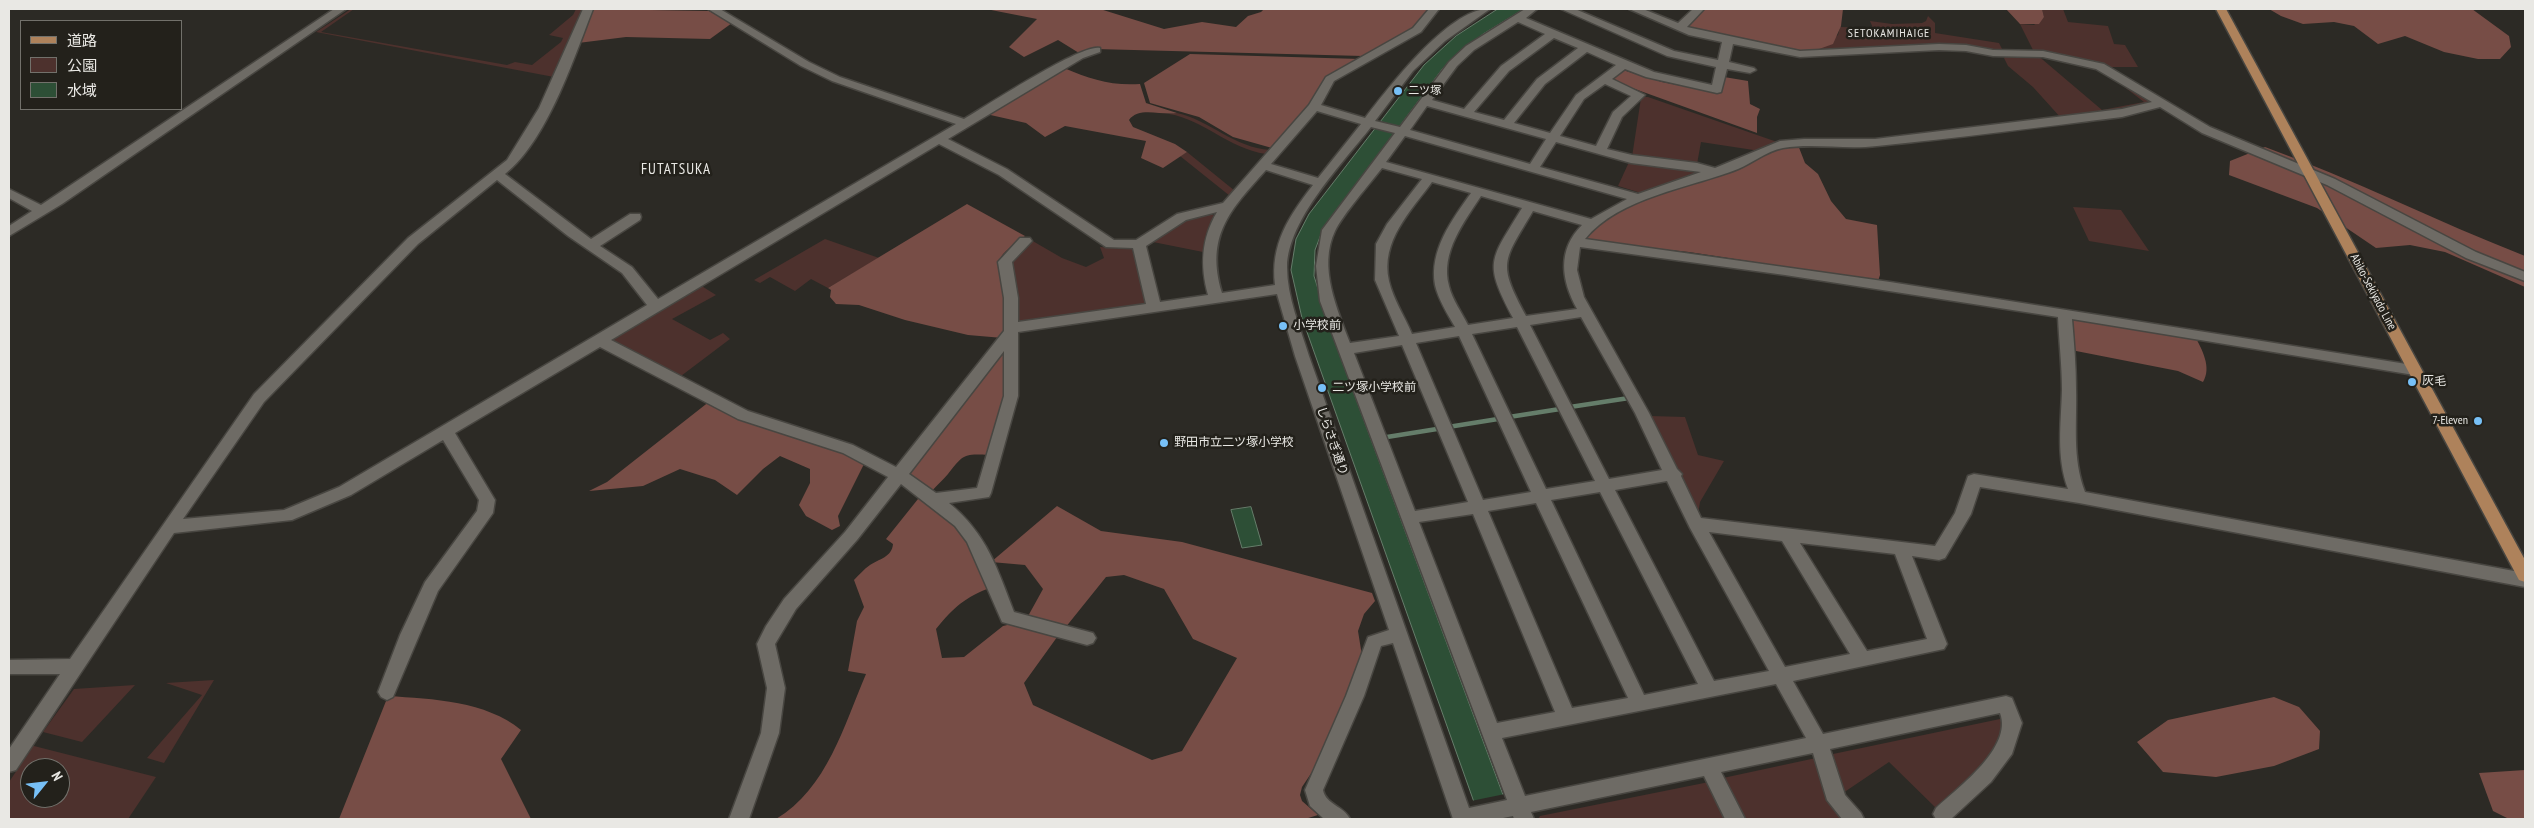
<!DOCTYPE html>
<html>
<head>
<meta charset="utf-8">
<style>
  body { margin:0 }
  #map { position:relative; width:2534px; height:828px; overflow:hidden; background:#2c2a25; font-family:"PT Sans Narrow","Noto Sans JP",sans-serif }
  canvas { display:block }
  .frame { position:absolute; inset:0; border:10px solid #e9e8e4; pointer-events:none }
  .legend { position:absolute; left:20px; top:20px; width:162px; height:90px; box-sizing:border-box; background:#23211b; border:1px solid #72716b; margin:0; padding:6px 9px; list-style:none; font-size:15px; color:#e9e8e4 }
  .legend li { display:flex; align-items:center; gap:10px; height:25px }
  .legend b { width:25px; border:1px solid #72716b }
  .north { position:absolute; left:20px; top:758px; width:50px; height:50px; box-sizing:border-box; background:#23211b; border:1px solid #72716b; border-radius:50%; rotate:61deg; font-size:14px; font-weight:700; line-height:20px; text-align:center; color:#e9e8e4 }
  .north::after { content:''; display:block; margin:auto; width:18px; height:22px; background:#77c0f7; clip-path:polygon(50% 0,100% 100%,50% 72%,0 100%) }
</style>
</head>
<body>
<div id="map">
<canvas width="2534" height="828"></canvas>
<div class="frame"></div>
<ul class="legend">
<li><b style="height:6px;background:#ae825b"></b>道路</li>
<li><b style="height:14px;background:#4d312d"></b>公園</li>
<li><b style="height:14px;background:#2d4f36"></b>水域</li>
</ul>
<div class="north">N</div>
</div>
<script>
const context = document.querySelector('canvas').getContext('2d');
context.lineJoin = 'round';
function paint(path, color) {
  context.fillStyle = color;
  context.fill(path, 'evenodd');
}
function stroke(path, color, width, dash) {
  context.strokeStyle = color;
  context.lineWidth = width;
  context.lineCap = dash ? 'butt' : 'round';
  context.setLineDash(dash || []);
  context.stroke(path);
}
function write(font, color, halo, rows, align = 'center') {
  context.font = font + ' "PT Sans Narrow","Noto Sans JP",sans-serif';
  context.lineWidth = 5;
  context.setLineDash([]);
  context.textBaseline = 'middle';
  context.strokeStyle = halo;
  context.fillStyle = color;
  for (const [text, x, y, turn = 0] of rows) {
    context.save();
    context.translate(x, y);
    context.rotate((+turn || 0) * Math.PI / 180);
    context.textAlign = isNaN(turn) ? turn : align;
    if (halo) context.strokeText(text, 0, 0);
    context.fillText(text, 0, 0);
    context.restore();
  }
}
const green = new Path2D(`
  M351 9H354L321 32 507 65 515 62 532 65 561 42 563 38 549 35 573 15 576 9H583L554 77 316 32Z
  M2042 9H2063L2068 22 2108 26 2114 44 2125 45 2138 67H2106L2034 52 2020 24 2034 25 2044 17Z
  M1928 16 1935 23V33L1999 43 2003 51 1974 48 1811 53 1838 35 1840 27 1873 28 1870 21 1892 24 1922 23 1926 21Z
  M2036 54 2102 110 2144 102 2097 66 2156 103 2061 118 2033 87 2008 66 2004 58 2006 55Z
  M1645 97H1648L1780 143 1760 151 1701 142 1697 164 1632 157 1641 98Z
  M1177 113C1209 120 1235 148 1270 150L1266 154C1227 148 1205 120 1169 114Z
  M1187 152 1235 191 1230 196 1180 156Z
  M1629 162 1695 171 1697 173 1641 193 1618 186Z
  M2073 207 2121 210 2149 251 2089 241Z
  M1209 213 1215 216 1203 252 1148 241 1183 220Z
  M825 239 879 258 828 288 811 279 795 291 770 277 760 283 754 280Z
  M1031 240 1062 258 1086 267 1104 258 1100 247 1132 249 1147 302 1144 305 1024 323 1016 319 1011 258Z
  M700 285 716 295 672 319 710 340 723 333 730 339 677 379 607 340Z
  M1650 416 1685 417 1698 455 1724 461 1700 502 1698 515Z
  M214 680 164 763 147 758 202 695 166 683Z
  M135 685 82 742 43 732 74 689Z
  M2000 719 2003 722 2000 742 1984 765 1937 809 1889 762 1843 793 1833 754Z
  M33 746H34L156 777 128 819H9V782ZM30 768H60V798H30Z
  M1816 758 1831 802 1846 819H1743L1723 778Z
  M1709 782 1728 819H1538L1540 816Z`);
const forest = new Path2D(`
  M593 9 709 11 732 23 710 39 626 37 578 43Z
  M986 9H1100L1164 29 1202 22 1236 27 1248 16 1261 12 1264 9H1429L1414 27 1363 56 1095 49 1079 53 1058 40 1024 57 1009 47 1037 19Z
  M1704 9H1843L1841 26 1833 44 1808 53 1686 27Z
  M2006 9H2042L2044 17 2039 24H2020Z
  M2269 9H2472L2509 36 2511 47 2500 59H2478L2444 52 2405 36 2378 44 2354 26 2334 22 2303 24 2281 16Z
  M1190 54 1360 59 1329 75 1320 86 1308 109 1272 148 1233 137 1199 117 1150 103 1144 83Z
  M1064 68C1090 79 1111 86 1140 84L1146 103 1177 113C1162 116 1139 106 1129 120L1133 127 1175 144 1187 152 1163 168 1141 158 1146 141 1065 126 1045 137 1026 123 986 114Z
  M1623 70 1662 82 1720 93 1724 77 1748 81 1750 104 1760 109 1757 117V133L1621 84 1612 77Z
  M1798 145 1805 163 1818 174 1831 201 1846 219 1877 225 1880 275 1878 281 1689 252 1582 241C1596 224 1615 213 1635 203L1770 150Z
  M2265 147C2353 179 2438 222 2525 256V287L2445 252 2410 245 2376 248 2317 208 2229 175 2230 161Z
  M967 204 1025 236C1018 242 1006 249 1001 257 997 263 1009 319 1003 338L968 335 905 320 859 305 836 304 830 297 831 290 828 288Z
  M2071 316 2195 336C2202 350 2212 367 2203 382L2178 371 2071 350Z
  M1005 343V396L989 455C963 453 963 455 948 474 943 480 936 486 931 492L902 474Z
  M710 401 866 460 838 516 840 526 832 530 806 516 799 505 810 483V469L780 456 763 469 737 495 715 480 680 469 643 486 589 491 607 482Z
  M922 494 958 523 992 587C965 597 954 607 936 629L942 658 964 657 1003 626 1016 623 1060 633 1024 683 1033 705 1152 760 1182 751 1237 658 1193 639 1164 589 1124 575 1106 577 1065 628 1027 618 1043 589 1025 565 991 562 1057 506 1101 531 1182 542 1372 593 1375 601 1364 614 1358 631 1362 656 1346 703 1322 757 1302 787 1300 795 1302 801 1318 815 1305 819H776C827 789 844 725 866 674L848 671 857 621 864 607 854 580C859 575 864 569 870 565 879 559 892 557 893 544L886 539Z
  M388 696C433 699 486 701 521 730L501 759 531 819H339Z
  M2274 697 2299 707 2320 731 2319 749 2274 766 2216 777 2163 772 2137 742 2168 720Z
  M2525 770V819H2509L2493 811 2479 773Z`);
const water = new Path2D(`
  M1498 9H1524L1483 34 1443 68 1323 229 1315 250 1314 276 1332 334 1512 819H1480L1302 318 1291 270 1296 239 1309 214 1424 65 1456 36Z
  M1251 507 1262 545 1242 548 1231 510Z`);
const pier = new Path2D(`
  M1505 794 1515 819H1478L1471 801Z`);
const stream = new Path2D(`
  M1570 407 1629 398
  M1509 417 1560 409
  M1448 427 1498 419
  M1387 437 1437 429`);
const minor = new Path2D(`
  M334 9H346L62 204 9 236V226L32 211 9 198V189L41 205Z
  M583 9H593C574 58 547 141 505 174L591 239 630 214H640L641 217 640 220 600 246 632 267 658 299 956 124 832 81 801 66 708 9H720L809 62 840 77 964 119C986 106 1082 43 1100 48V52L1083 58 948 139 1007 169 1114 240H1136L1177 214 1223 203 1309 105 1326 77 1413 28 1429 9H1439L1421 32 1334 81 1321 105 1365 118C1388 88 1451 6 1490 9L1445 41 1413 71 1375 121 1400 127 1449 62 1466 46 1525 9H1537L1526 18 1654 72 1712 85 1716 67 1667 56 1561 9H1575L1674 51 1718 60 1722 42 1689 35 1629 9H1643L1678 23 1693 9H1704L1687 27 1800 51 1939 44 1966 45 1993 50 2043 51 2104 64 2210 127 2335 179 2476 252 2525 272V281L2466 258 2327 185 2202 133 2160 107 2122 117C2040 127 1959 138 1877 146 1846 150 1814 143 1783 148 1766 151 1753 163 1738 169 1690 188 1619 197 1585 239L1890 282 2419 366 2421 370 2419 374 2414 375 2072 319C2074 342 2076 366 2076 389 2077 424 2072 458 2085 492L2525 573V587L2079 503 1980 487 1971 514 1945 558 1939 560 1912 556 1947 644 1944 649 1793 681 1823 734 2006 696 2012 698 2022 723 2012 754 1991 782 1951 819H1936L1933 814 1936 808C1959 787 2013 747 2000 713L1830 749 1845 795 1861 813 1864 819H1842L1827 800 1813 753 1721 772 1745 819H1725L1704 776 1531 812 1534 819H1514L1513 816 1498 819H1453L1393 643 1381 646 1364 696 1323 790C1326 805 1344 806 1350 819H1324L1310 806 1305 790 1346 696 1368 637 1389 630 1295 356 1277 294 1018 332V396L991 493 989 497 949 503C987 534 997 568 1014 612L1093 633 1096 638 1093 643 1087 645 1002 622 967 542 955 526 901 484 857 540 796 609 775 644 785 688 779 733 749 819H729L761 733 767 688 757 644 766 626 784 599 845 532 888 477 843 453 738 419 600 347 455 433 495 500 493 513 438 591 393 697 387 700 381 697 378 692 400 635 425 582 477 511 479 500 443 440 351 495 292 520 174 533 16 770 9 772V749L60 674H9V660L70 659 254 394 408 238 507 160 539 108ZM1518 22 1545 34 1501 66 1464 109 1432 100 1457 66 1474 50ZM1554 38 1578 48 1537 79 1504 120 1474 112 1509 71ZM1733 44 1800 57 1939 50 1966 51 1993 56 2043 57 2096 69 2152 102 2122 109 1875 139H1804L1780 141 1715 168 1697 163 1632 155 1607 149 1622 117 1645 95 1612 79 1625 69 1646 77 1717 93 1721 92 1727 69 1750 73 1756 70 1754 68 1729 62ZM1587 52 1616 65 1576 95 1550 133 1514 123 1545 84ZM1605 84 1631 96 1613 112 1596 146 1560 136 1584 99ZM1427 106 1546 139 1530 164 1410 130ZM1317 111 1361 124 1318 178 1271 164ZM1371 127 1395 133 1322 230 1316 266 1320 301 1507 800 1469 808 1309 356C1300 327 1287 297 1287 267 1288 219 1342 164 1371 127ZM1405 136 1627 199 1591 219 1386 162ZM1556 142 1631 163 1701 172 1638 194 1540 167ZM939 144 999 175 1106 247 1133 248 1146 304 1018 322V298L1012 262 1032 241 1030 238H1020L998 262 1004 298V331L896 467 853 445 748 411 611 340ZM1382 168 1422 179 1387 224 1376 244 1375 280 1399 336 1350 343C1337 309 1318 267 1335 231 1344 213 1369 185 1382 168ZM1266 170 1313 185C1289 216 1270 244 1275 285L1222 293C1205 236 1230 210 1266 170ZM497 180 568 236 622 273 647 305 339 487 284 510 183 519 264 402 418 244ZM1432 182 1471 193C1452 220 1429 250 1435 285 1438 299 1448 315 1455 327L1412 334C1405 317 1393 299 1389 281 1380 241 1411 211 1432 182ZM1481 196 1522 208C1490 261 1483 261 1513 318L1468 325C1462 313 1452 299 1449 286 1440 253 1464 222 1481 196ZM1533 211 1582 225C1557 250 1561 280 1577 309L1526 316C1497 262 1503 262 1533 211ZM1217 212C1201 239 1200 266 1208 295L1160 302 1146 246 1186 220ZM1580 247 1785 275 2058 317C2059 341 2062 366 2062 390 2061 424 2056 457 2068 489L1974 474 1968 476 1955 513 1935 546 1701 518 1681 476 1682 474 1677 469 1649 413 1584 297 1577 270ZM1581 317 1635 413 1662 470 1609 479 1530 325ZM1517 327 1595 481 1546 489 1472 334ZM1459 336 1531 492 1483 500 1416 343ZM1402 345 1468 502 1415 511 1354 353ZM1004 351V396L977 488 936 493 909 474ZM1667 481 1690 528 1769 671 1714 681 1615 490ZM1600 492 1698 684 1644 695 1551 500ZM1536 503 1628 698 1572 708 1488 511ZM1473 514 1555 712 1497 723 1419 522ZM1709 532 1782 541 1850 654 1785 667ZM1800 543 1895 554 1927 639 1867 651ZM1776 684 1806 738 1525 796 1502 738Z`);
const major = new Path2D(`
  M2216 9H2226L2525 560V582L2519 580Z`);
const markers = [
  [1398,91,5,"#77c0f7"],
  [1283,326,5,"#77c0f7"],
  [2412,382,5,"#77c0f7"],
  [1322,388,5,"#77c0f7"],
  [2478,421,5,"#77c0f7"],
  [1164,443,5,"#77c0f7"]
];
const farPoinames = [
  ["二ツ塚",1408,91]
];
const farQuarternames = [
  ["SETOKAMIHAIGE",1889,34]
];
const streetNames = [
  ["Abiko-Sekiyado Line",2373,292,62],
  ["しらさぎ通り",1332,441,71]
];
const poiNames = [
  ["小学校前",1293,326],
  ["灰毛",2422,382],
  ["二ツ塚小学校前",1332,388],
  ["7-Eleven",2468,421,"right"],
  ["野田市立二ツ塚小学校",1174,443]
];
const quarterNames = [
  ["FUTATSUKA",676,170]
];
paint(green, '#4d312d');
paint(forest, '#774d46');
paint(water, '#2d4f36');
stroke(water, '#657d6a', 1);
paint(pier, '#2c2a25');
stroke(stream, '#657d6a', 4.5);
stroke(minor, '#484641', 3);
stroke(major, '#484641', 3);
paint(minor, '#6e6b65');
paint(major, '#ae825b');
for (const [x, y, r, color] of markers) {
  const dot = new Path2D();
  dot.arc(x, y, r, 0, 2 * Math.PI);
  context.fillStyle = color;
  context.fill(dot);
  stroke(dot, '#23211b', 2);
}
write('11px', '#e9e8e4', '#23211b', farPoinames, 'left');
context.letterSpacing = '1px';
write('12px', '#e9e8e4', '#23211b', farQuarternames);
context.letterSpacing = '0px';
write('12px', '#e9e8e4', '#23211b', streetNames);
write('12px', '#e9e8e4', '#23211b', poiNames, 'left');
context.letterSpacing = '1px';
write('15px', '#e9e8e4', '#23211b', quarterNames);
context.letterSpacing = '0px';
</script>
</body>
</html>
